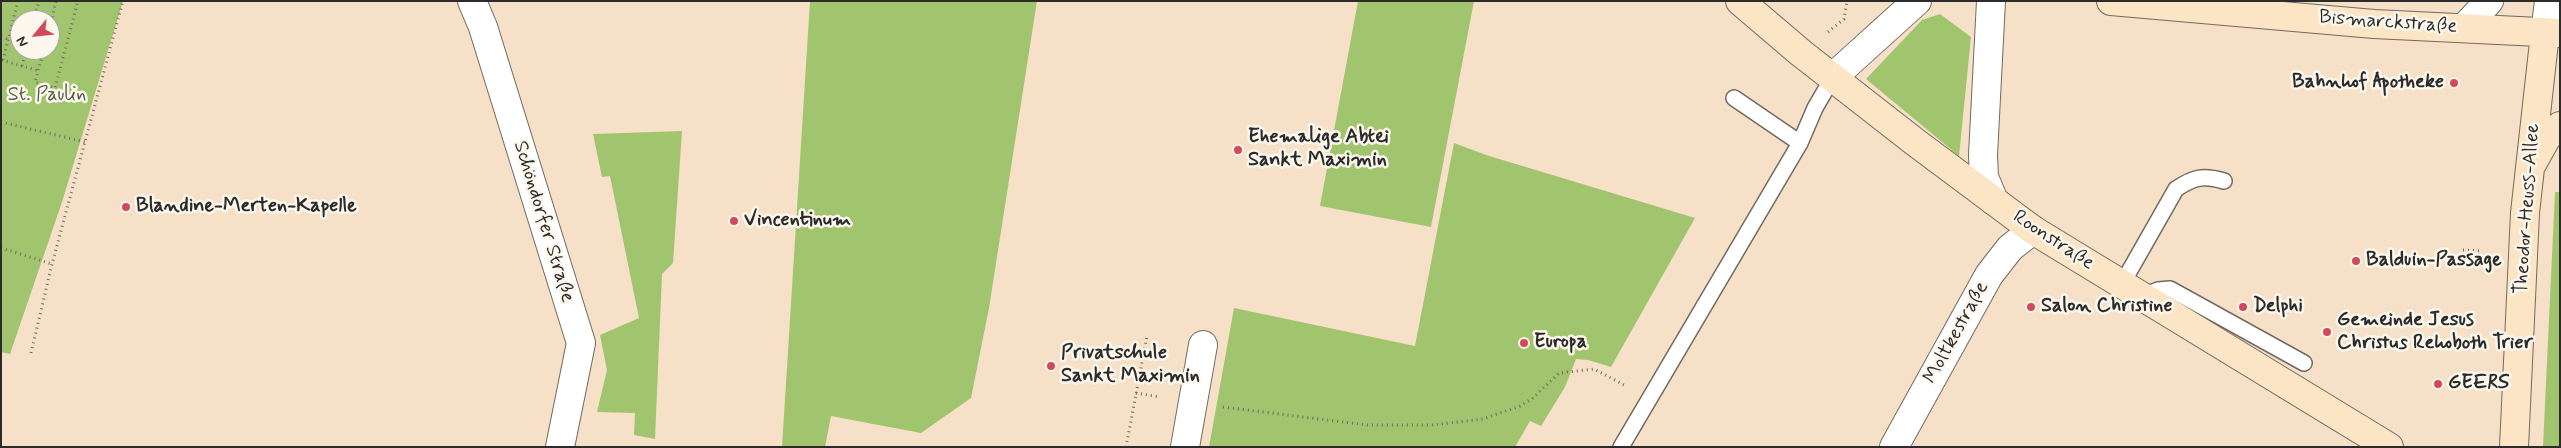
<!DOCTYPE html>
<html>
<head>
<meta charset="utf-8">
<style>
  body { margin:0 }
  #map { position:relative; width:2561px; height:448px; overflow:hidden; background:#f6e0c7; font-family:Mynerve,sans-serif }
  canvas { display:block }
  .frame { position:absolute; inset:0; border:2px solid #2b2b2b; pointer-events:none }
  .north { position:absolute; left:10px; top:10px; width:50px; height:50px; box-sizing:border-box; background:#fbf7ec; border:1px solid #a8a59f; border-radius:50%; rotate:242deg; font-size:14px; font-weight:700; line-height:20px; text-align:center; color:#2b2b2b }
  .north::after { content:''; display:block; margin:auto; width:18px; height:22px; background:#d1495b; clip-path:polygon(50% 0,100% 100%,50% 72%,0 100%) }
</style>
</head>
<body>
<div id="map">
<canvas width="2561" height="448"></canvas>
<div class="frame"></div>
<div class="north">N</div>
</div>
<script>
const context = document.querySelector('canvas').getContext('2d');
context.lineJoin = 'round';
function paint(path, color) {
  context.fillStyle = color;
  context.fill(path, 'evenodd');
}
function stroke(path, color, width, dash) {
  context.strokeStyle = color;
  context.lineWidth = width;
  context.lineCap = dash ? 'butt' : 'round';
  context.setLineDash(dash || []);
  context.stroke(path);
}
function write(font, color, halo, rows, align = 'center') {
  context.font = font + ' Mynerve,sans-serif';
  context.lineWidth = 5;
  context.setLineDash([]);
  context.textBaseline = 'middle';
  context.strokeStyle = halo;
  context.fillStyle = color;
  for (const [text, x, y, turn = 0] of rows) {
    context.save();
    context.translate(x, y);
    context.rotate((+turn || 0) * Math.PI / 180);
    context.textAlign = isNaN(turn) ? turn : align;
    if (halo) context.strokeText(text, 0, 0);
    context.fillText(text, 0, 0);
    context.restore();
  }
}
const green = new Path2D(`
  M1 1H123L62 202 10 354 1 352ZM20 20H50V50H20Z
  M810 1H1037L989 308 971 398 921 433 831 416 825 447H782Z
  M1358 1H1474L1431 227 1320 206Z
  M1940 14 1971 37 1959 156 1866 79 1922 20Z
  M682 131 673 263 662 274 655 439 634 435 635 413 597 412 607 370 600 335 639 318 610 176 602 177 593 134Z
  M1454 143 1486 155 1695 218 1611 367 1588 360 1576 359 1565 387 1541 426 1530 421 1515 447H1209L1234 308 1415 346Z
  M2555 192H2560V447H2543Z`);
const path = new Path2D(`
  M34 20 39 1
  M50 27 56 1
  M1828 32 1844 19 1847 1
  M1 37 8 39
  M44 50 35 82 55 88 78 1
  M2 60 39 71
  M3 60 18 1
  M22 66 26 50
  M1 122 85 142
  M1 248 52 264
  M2463 250 2483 251
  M31 353 52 264 123 1
  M1136 393 1160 397
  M1223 407 1367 425H1433L1483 419 1520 406 1533 398 1559 373 1594 369 1626 386
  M1126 447 1147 336`);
const lane = new Path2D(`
  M1734 98 1800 143
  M2122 284 2176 189C2194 177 2203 175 2224 181
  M2143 296 2158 290 2170 289 2304 363
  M1621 447 1800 143 1815 108 1833 77`);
const street = new Path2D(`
  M472 1 483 27 581 343 560 447
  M1991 1 1983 155 1984 177 1994 201
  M2464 28 2489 1
  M2545 33 2549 1
  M1833 77 1917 1
  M1185 447 1203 345
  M1894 447 1989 275 2010 248 2033 230`);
const secondary = new Path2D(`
  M1740 1 1801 53 1915 142 2033 230 2389 447
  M2111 1 2374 24 2560 33
  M2532 164 2547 137 2560 126
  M2514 447 2525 213 2545 33`);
const markers = [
  [2454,83,5,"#d1495b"],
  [1238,150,5,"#d1495b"],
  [126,207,5,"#d1495b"],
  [734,221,5,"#d1495b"],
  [2356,261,5,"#d1495b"],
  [2031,307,5,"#d1495b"],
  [2243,307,5,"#d1495b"],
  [2327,332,5,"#d1495b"],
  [1524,343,5,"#d1495b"],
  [1051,366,5,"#d1495b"],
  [2438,384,5,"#d1495b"]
];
const streetNames = [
  ["Bismarckstraße",2388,23,4],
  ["Theodor-Heuss-Allee",2528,209,-86],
  ["Schöndorfer Straße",543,222,73],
  ["Roonstraße",2053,241,33],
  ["Moltkestraße",1957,333,-61]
];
const poiNames = [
  ["Bahnhof Apotheke",2444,83,"right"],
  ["Ehemalige Abtei",1248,138],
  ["Sankt Maximin",1248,161],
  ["Blandine-Merten-Kapelle",136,207],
  ["Vincentinum",744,221],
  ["Balduin-Passage",2366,261],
  ["Salon Christine",2041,307],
  ["Delphi",2253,307],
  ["Gemeinde Jesus",2337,321],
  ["Christus Rehoboth Trier",2337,344],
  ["Europa",1534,343],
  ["Privatschule",1061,354],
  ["Sankt Maximin",1061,377],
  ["GEERS",2448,384]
];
const parkNames = [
  ["St. Paulin",47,96]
];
paint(green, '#a1c46e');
stroke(lane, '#726a62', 18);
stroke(street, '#726a62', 30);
stroke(secondary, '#726a62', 30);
stroke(path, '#726a62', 3, [1, 4]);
stroke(lane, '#fff', 15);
stroke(street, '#fff', 28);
stroke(secondary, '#fce5c4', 28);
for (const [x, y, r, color] of markers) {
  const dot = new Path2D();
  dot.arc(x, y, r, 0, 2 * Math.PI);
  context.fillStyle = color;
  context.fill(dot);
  stroke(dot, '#fbf7ec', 2);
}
write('20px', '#2b2b2b', '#fbf7ec', streetNames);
write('bold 20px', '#2b2b2b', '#fbf7ec', poiNames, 'left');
write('20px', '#4e593f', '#fbf7ec', parkNames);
</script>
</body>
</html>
